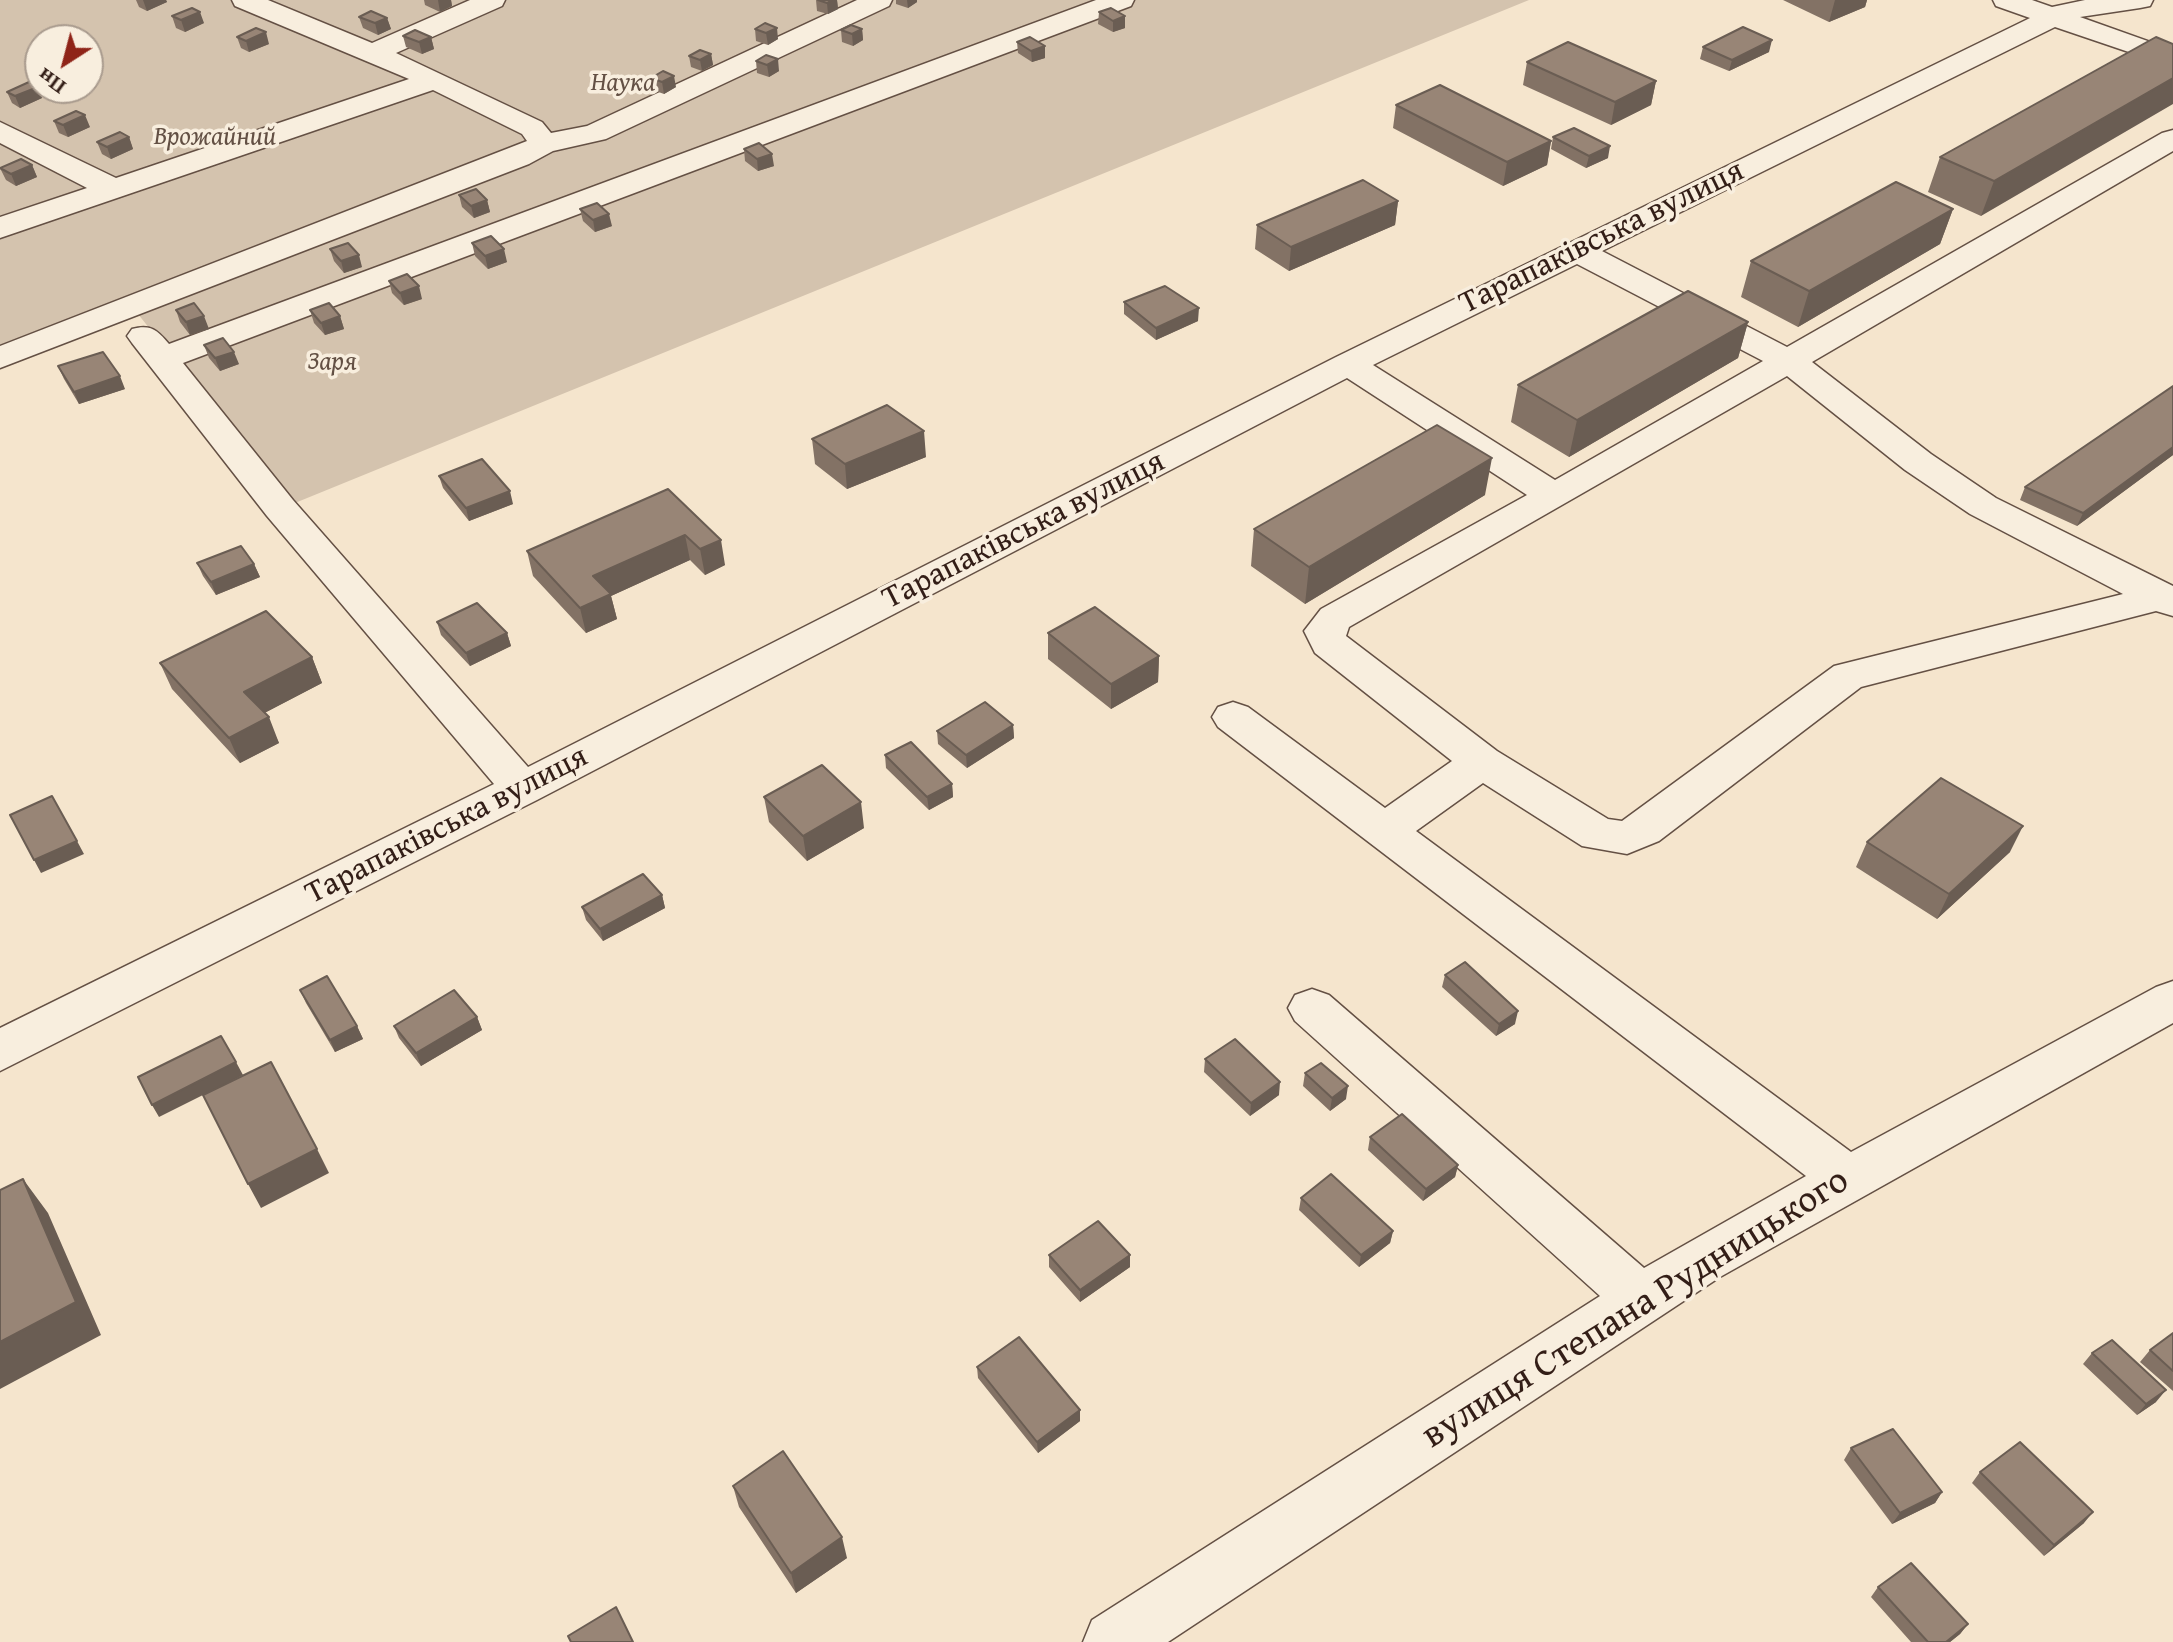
<!DOCTYPE html>
<html>
<head>
<meta charset="utf-8">
<style>
  body { margin:0 }
  #map { position:relative; width:2173px; height:1642px; overflow:hidden; background:#f5e5cd; font-family:"Gentium Book Plus",serif }
  canvas { display:block }
  .north { position:absolute; left:24px; top:24px; width:80px; height:80px; box-sizing:border-box; background:#f8eede; border:2px solid #a99b8e; border-radius:50%; rotate:216deg; font-size:22px; font-weight:700; line-height:32px; text-align:center; color:#331e17 }
  .north::after { content:''; display:block; margin:auto; width:28px; height:36px; background:#8f2418; clip-path:polygon(50% 0,100% 100%,50% 72%,0 100%) }
</style>
</head>
<body>
<div id="map">
<canvas width="2173" height="1642"></canvas>
<div class="north">Пн</div>
</div>
<script>
const context = document.querySelector('canvas').getContext('2d');
context.lineJoin = 'round';
function paint(path, color) {
  context.fillStyle = color;
  context.fill(path, 'evenodd');
}
function stroke(path, color, width, dash) {
  context.strokeStyle = color;
  context.lineWidth = width;
  context.lineCap = dash ? 'butt' : 'round';
  context.setLineDash(dash || []);
  context.stroke(path);
}
function write(font, color, halo, rows, align = 'center') {
  context.font = font + ' "Gentium Book Plus",serif';
  context.lineWidth = 7;
  context.setLineDash([]);
  context.textBaseline = 'middle';
  context.strokeStyle = halo;
  context.fillStyle = color;
  for (const [text, x, y, turn = 0] of rows) {
    context.save();
    context.translate(x, y);
    context.rotate((+turn || 0) * Math.PI / 180);
    context.textAlign = isNaN(turn) ? turn : align;
    if (halo) context.strokeText(text, 0, 0);
    context.fillText(text, 0, 0);
    context.restore();
  }
}
const green = new Path2D(`
  M0 0H1529L290 505 134 309 0 358ZM40 40H88V88H40Z`);
const minor = new Path2D(`
  M232 0H268L372 43 470 0H505L502 6 396 53 542 122 551 133 587 126 857 0H892L889 6 606 139 553 151 529 164 0 368V346L527 141 522 134 433 90 0 238V217L87 188 0 143V122L116 178 409 79 235 6Z
  M1096 0H1134L1131 6 183 363 293 500 528 767 1336 357 2030 18 1996 6 1993 0H2032L2052 7 2085 0H2153L2150 6 2140 8 2080 17 2173 50V67L2055 27 1602 251 1787 347 2162 133 2173 130V151L1812 362 1931 454 1996 498 2173 586V616L2156 611 1861 687 1659 841 1627 854 1582 846 1483 783 1416 831 1851 1152 2156 987 2173 981V1023L1720 1277 1168 1642H1083L1092 1620 1600 1296 1295 1021 1288 1008 1295 995 1312 989 1329 995 1644 1268 1806 1176 1218 727 1212 717 1218 707 1233 702 1248 707 1385 808 1452 761 1315 653 1304 631 1321 609 1527 495 1347 378 537 800 0 1071V1028L494 784 267 516 132 343 127 336 132 329C151 324 157 330 169 344ZM1577 264 1763 361 1555 480 1373 365ZM1787 376 1905 470 1970 514 2123 594 1834 666 1622 821 1608 819 1497 751 1346 636 1349 627Z`);
const wall = new Path2D(`
  M136 0H166L167 2 147 11 139 7Z
  M424 0H451L452 6 440 12 425 5Z
  M816 0H837L838 9 828 14 817 11Z
  M896 0H917V2L908 8 896 4Z
  M1783 0H1867L1865 7 1829 22Z
  M1099 12 1125 28 1113 32 1098 24Z
  M172 16 204 23 185 32 176 28Z
  M359 17 387 18 391 29 378 35 363 28Z
  M765 23 778 39 768 45 756 41 755 29Z
  M862 29 863 40 853 46 842 42 841 30Z
  M403 36 431 37 434 49 422 54 406 47Z
  M237 37 269 44 249 52 241 48Z
  M2156 37 1981 216 1928 192 1940 157Z
  M1017 42 1045 58 1032 62 1018 53Z
  M1703 47 1769 52 1729 71 1700 59Z
  M700 50 711 54 713 65 702 71 691 67 689 56Z
  M766 55 779 71 769 77 757 73 756 61Z
  M1527 62 1656 81 1651 105 1611 125 1523 85Z
  M651 78 676 87 664 94 653 90Z
  M38 87 42 98 20 108 12 103 7 92Z
  M1396 105 1551 141 1547 165 1503 186 1393 128Z
  M54 121 90 127 68 137 59 133Z
  M129 137 133 149 111 159 102 154 97 142Z
  M1553 137 1608 158 1586 168 1551 149Z
  M744 149 774 166 758 171 745 161Z
  M32 165 37 177 16 186 6 180 0 168Z
  M459 195 487 200 490 212 474 218 462 207Z
  M1398 201 1395 225 1289 271 1255 249 1257 225Z
  M580 209 612 226 595 232 583 221Z
  M1953 209 1940 244 1798 327 1741 297 1751 261Z
  M472 243 507 262 488 269 475 256Z
  M330 249 362 267 344 273 334 261Z
  M389 281 422 299 404 305 392 293Z
  M1124 302 1198 321 1156 340 1124 314Z
  M176 310 209 329 190 335 180 322Z
  M310 310 340 316 344 329 325 335 314 323Z
  M1748 322 1738 358 1569 457 1511 422 1518 385Z
  M204 345 239 364 220 371 209 358Z
  M58 366 125 389 79 404 64 379Z
  M2173 386V455L2077 526 2020 500 2025 487Z
  M812 439 926 457 847 489 815 464Z
  M439 476 513 504 469 521 443 488Z
  M668 489 725 565 705 575 690 560 611 596 617 619 586 633 533 576 527 551Z
  M1485 495 1305 604 1251 566 1254 529Z
  M197 563 254 564 260 577 216 595 203 576Z
  M437 622 507 633 511 646 470 666 441 635Z
  M1048 633 1159 656 1158 682 1111 709 1048 659Z
  M312 657 322 683 264 713 279 743 240 763 172 689 160 663Z
  M1013 725 1014 738 967 768 938 744 937 731Z
  M885 755 952 784 953 797 929 810 886 768Z
  M764 797 864 828 807 861 769 822Z
  M1867 842 2010 852 1937 919 1856 867Z
  M662 895 665 908 603 941 586 920 582 907Z
  M1445 975 1515 1024 1496 1036 1442 987Z
  M300 990 357 1026 363 1039 335 1052 306 1003Z
  M477 1017 482 1030 421 1066 399 1038 394 1026Z
  M1205 1059 1279 1095 1250 1116 1204 1072Z
  M1305 1073 1346 1099 1330 1111 1303 1086Z
  M1370 1137 1458 1165 1455 1177 1423 1201 1368 1150Z
  M1301 1198 1393 1231 1390 1243 1359 1267 1299 1210Z
  M1049 1255H1130V1267L1080 1302 1049 1267Z
  M2173 1333V1391L2140 1362 2150 1350Z
  M2092 1353 2156 1402 2137 1415 2083 1364Z
  M977 1367 1080 1421 1038 1453 978 1378Z
  M1851 1448 1942 1492 1935 1503 1892 1524 1844 1460Z
  M1980 1472 2084 1523 2044 1556 1972 1483Z
  M733 1486 847 1558 796 1593 739 1507Z
  M1878 1587 1968 1624 1960 1634 1950 1642H1911L1871 1597Z`);
const shadedWall = new Path2D(`
  M143 0H166L167 2 147 11Z
  M438 0H451L452 6 440 12Z
  M832 0H837L838 9 828 14 827 3Z
  M907 0H917V2L908 8Z
  M1835 0H1867L1865 7 1829 22Z
  M200 12 204 23 185 32 181 20Z
  M1125 16V28L1113 32V21Z
  M387 18 391 29 378 35 375 23Z
  M777 28 778 39 768 45 766 33Z
  M862 29 863 40 853 46 852 34Z
  M266 32 269 44 249 52 246 41Z
  M431 37 434 49 422 54 419 42Z
  M1772 40 1769 52 1729 71 1732 60Z
  M1045 46V58L1032 62 1031 51Z
  M711 54 713 65 702 71 700 60Z
  M778 59 779 71 769 77 767 65Z
  M674 76 676 87 664 94 662 82Z
  M2173 78V104L1981 216 1994 181Z
  M1656 81 1651 105 1611 125 1615 102Z
  M38 87 42 98 20 108 15 96Z
  M85 115 90 127 68 137 63 125Z
  M129 137 133 149 111 159 107 147Z
  M1551 141 1547 165 1503 186 1507 162Z
  M1610 146 1608 158 1586 168 1589 156Z
  M772 154 774 166 758 171 757 159Z
  M32 165 37 177 16 186 11 174Z
  M487 200 490 212 474 218 471 206Z
  M1398 201 1395 225 1289 271 1291 247Z
  M1953 209 1940 244 1798 327 1809 291Z
  M609 214 612 226 595 232 593 220Z
  M504 249 507 262 488 269 485 256Z
  M359 255 362 267 344 273 341 261Z
  M419 286 422 299 404 305 400 293Z
  M1199 308 1198 321 1156 340V328Z
  M204 316 209 329 190 335 186 322Z
  M340 316 344 329 325 335 321 323Z
  M1748 322 1738 358 1569 457 1577 420Z
  M234 352 239 364 220 371 215 358Z
  M120 376 125 389 79 404 74 392Z
  M924 431 926 457 847 489 845 464Z
  M2173 447V455L2077 526 2083 513Z
  M1492 458 1485 495 1305 604 1309 567Z
  M510 491 513 504 469 521 466 508Z
  M685 535 690 560 611 596 617 619 586 633 580 608 593 576Z
  M721 540 725 565 705 575 700 549Z
  M254 564 260 577 216 595 211 582Z
  M507 633 511 646 470 666 466 653Z
  M1159 656 1158 682 1111 709V684Z
  M312 657 322 683 255 718 244 692Z
  M269 717 279 743 240 763 229 738Z
  M1013 725 1014 738 967 768 966 755Z
  M952 784 953 797 929 810 927 797Z
  M861 802 864 828 807 861 803 836Z
  M2023 826 2010 852 1937 919 1949 894Z
  M77 841 84 854 41 873 34 860Z
  M662 895 665 908 603 941 600 929Z
  M1518 1011 1515 1024 1496 1036 1499 1024Z
  M477 1017 482 1030 421 1066 416 1053Z
  M357 1026 363 1039 335 1052 330 1040Z
  M236 1062 243 1075 159 1117 152 1105Z
  M1280 1082 1279 1095 1250 1116 1251 1103Z
  M1348 1086 1346 1099 1330 1111 1332 1098Z
  M317 1149 329 1173 261 1208 248 1184Z
  M1458 1165 1455 1177 1423 1201 1426 1189Z
  M23 1179 48 1213 101 1335 0 1389V1342Z
  M1393 1231 1390 1243 1359 1267 1361 1255Z
  M1130 1255V1267L1080 1302V1290Z
  M2166 1390 2156 1402 2137 1415 2146 1404Z
  M1080 1410V1421L1038 1453 1037 1442Z
  M1942 1492 1935 1503 1892 1524 1900 1513Z
  M2093 1512 2084 1523 2044 1556 2054 1545Z
  M842 1537 847 1558 796 1593 791 1573Z
  M1968 1624 1960 1634 1950 1642H1946Z`);
const building = new Path2D(`
  M818 0H832L827 3Z
  M192 8 200 12 181 20 172 16Z
  M1111 8 1125 16 1113 21 1099 12Z
  M371 11 387 18 375 23 359 17Z
  M765 23 777 28 766 33 755 29Z
  M851 25 862 29 852 34 841 30Z
  M1743 27 1772 40 1732 60 1703 47Z
  M256 28 266 32 246 41 237 37Z
  M415 30 431 37 419 42 403 36Z
  M1030 37 1045 46 1031 51 1017 42Z
  M2156 37 2173 44V78L1994 181 1940 157Z
  M1568 42 1656 81 1615 102 1527 62Z
  M700 50 711 54 700 60 689 56Z
  M766 55 778 59 767 65 756 61Z
  M663 71 674 76 662 82 651 78Z
  M29 82 38 87 15 96 7 92Z
  M1440 85 1551 141 1507 162 1396 105Z
  M76 111 85 115 63 125 54 121Z
  M1574 128 1610 146 1589 156 1553 137Z
  M120 132 129 137 107 147 97 142Z
  M759 143 772 154 757 159 744 149Z
  M21 159 32 165 11 174 0 168Z
  M1363 180 1398 201 1291 247 1257 225Z
  M1896 182 1953 209 1809 291 1751 261Z
  M476 189 487 200 471 206 459 195Z
  M597 203 609 214 593 220 580 209Z
  M491 236 504 249 485 256 472 243Z
  M348 243 359 255 341 261 330 249Z
  M407 274 419 286 400 293 389 281Z
  M1165 286 1199 308 1156 328 1124 302Z
  M1688 291 1748 322 1577 420 1518 385Z
  M194 303 204 316 186 322 176 310Z
  M329 303 340 316 321 323 310 310Z
  M223 338 234 352 215 358 204 345Z
  M103 352 120 376 74 392 58 366Z
  M2173 386V447L2083 513 2025 487Z
  M887 405 924 431 845 464 812 439Z
  M1437 425 1492 458 1309 567 1254 529Z
  M482 459 510 491 466 508 439 476Z
  M668 489 721 540 700 549 685 535 593 576 611 594 580 608 527 551Z
  M241 546 254 564 211 582 197 563Z
  M477 603 507 633 466 653 437 622Z
  M1095 607 1159 656 1111 684 1048 633Z
  M266 611 312 657 244 692 269 717 229 738 160 663Z
  M985 702 1013 725 966 755 937 731Z
  M911 742 952 784 927 797 885 755Z
  M822 765 861 802 803 836 764 797Z
  M1941 778 2023 826 1949 894 1867 842Z
  M52 796 77 841 34 860 10 815Z
  M643 874 662 895 600 929 582 907Z
  M1465 962 1518 1011 1499 1024 1445 975Z
  M327 976 357 1026 330 1040 300 990Z
  M454 990 477 1017 416 1053 394 1026Z
  M221 1036 236 1062 152 1105 138 1077Z
  M1235 1039 1280 1082 1251 1103 1205 1059Z
  M271 1062 317 1149 248 1184 203 1095Z
  M1321 1063 1348 1086 1332 1098 1305 1073Z
  M1402 1114 1458 1165 1426 1189 1370 1137Z
  M1331 1174 1393 1231 1361 1255 1301 1198Z
  M23 1179 76 1302 0 1342V1190Z
  M1098 1221 1130 1255 1080 1290 1049 1255Z
  M2173 1333V1371L2150 1350Z
  M1019 1337 1080 1410 1037 1442 977 1367Z
  M2112 1340 2166 1390 2146 1404 2092 1353Z
  M1893 1429 1942 1492 1900 1513 1851 1448Z
  M2020 1442 2093 1512 2054 1545 1980 1472Z
  M783 1451 842 1537 791 1573 733 1486Z
  M1911 1563 1968 1624 1946 1642H1928L1878 1587Z
  M616 1607 633 1642H571L568 1636Z`);
const farParknames = [
  ["Наука",623,83],
  ["Врожайний",215,137],
  ["Заря",332,362]
];
const streetNames = [
  ["Тарапаківська вулиця",1602,238,-26],
  ["Тарапаківська вулиця",1024,531,-27],
  ["Тарапаківська вулиця",447,826,-27]
];
const nearStreetnames = [
  ["вулиця Степана Рудницького",1636,1309,-32]
];
paint(green, '#d4c3ae');
stroke(minor, '#645044', 3);
paint(minor, '#f8eede');
paint(wall, '#837265');
paint(shadedWall, '#6a5d53');
paint(building, '#988576');
stroke(building, '#6a5d53', 2);
write('italic 26px', '#635044', '#f8eede', farParknames);
write('32px', '#331e17', '#f8eede', streetNames);
write('38px', '#331e17', '#f8eede', nearStreetnames);
</script>
</body>
</html>
